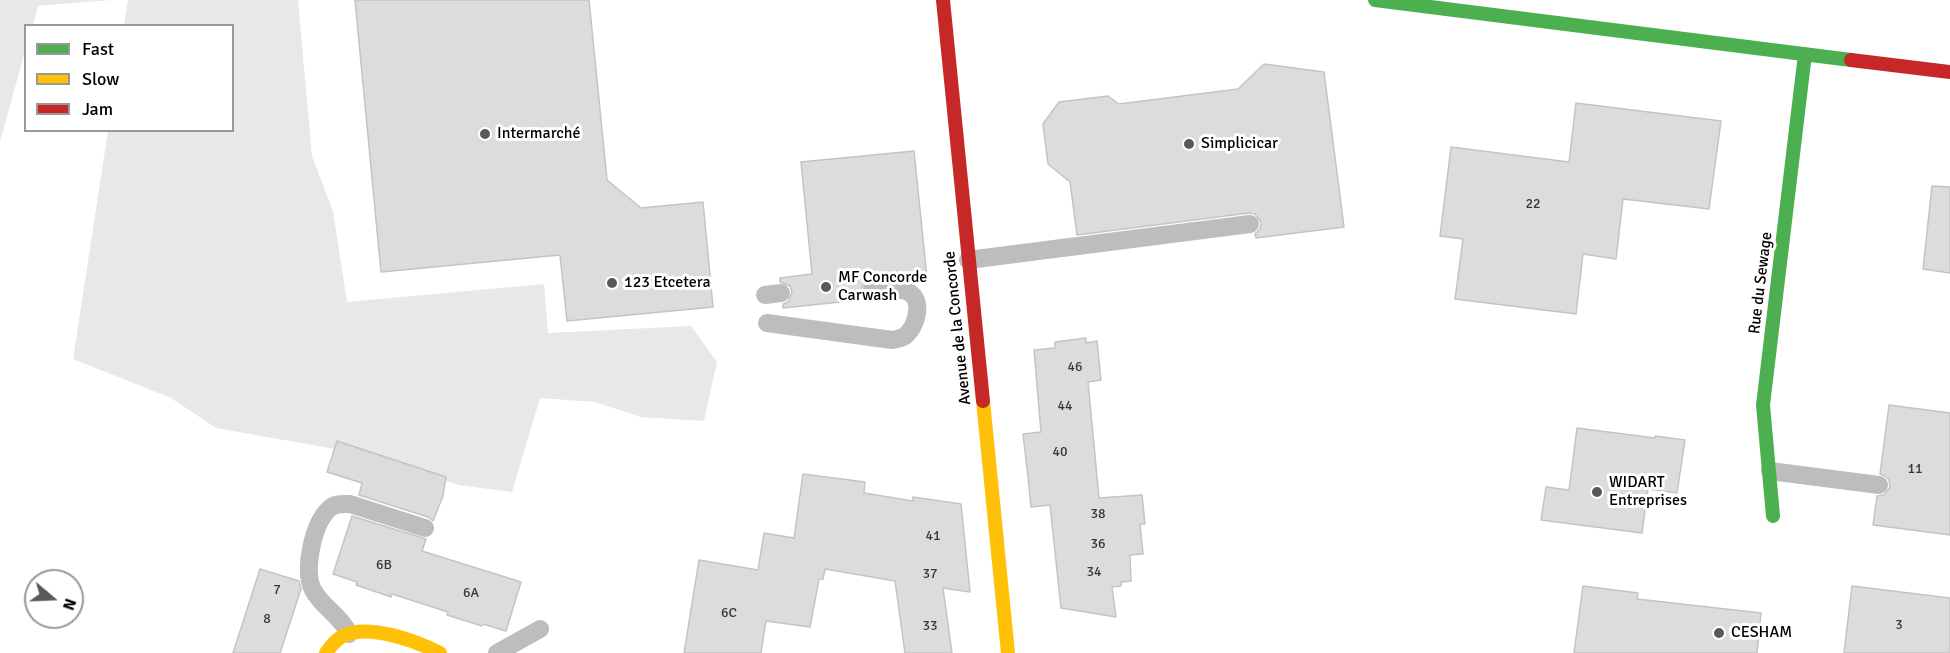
<!DOCTYPE html>
<html>
<head>
<meta charset="utf-8">
<style>
  body { margin:0 }
  #map { position:relative; width:1950px; height:653px; overflow:hidden; background:#fff; font-family:Signika,sans-serif }
  canvas { display:block }
  .legend { position:absolute; left:24px; top:24px; width:210px; height:108px; box-sizing:border-box; background:#fff; border:2px solid #999; margin:0; padding:8px 10px; list-style:none; font-size:18px; color:#000 }
  .legend li { display:flex; align-items:center; gap:12px; height:30px }
  .legend b { width:30px; border:2px solid #999 }
  .north { position:absolute; left:24px; top:569px; width:60px; height:60px; box-sizing:border-box; background:#fff; border:2px solid #999; border-radius:50%; rotate:109deg; font-size:16px; font-weight:700; line-height:24px; text-align:center; color:#000 }
  .north::after { content:''; display:block; margin:auto; width:21px; height:27px; background:#595959; clip-path:polygon(50% 0,100% 100%,50% 72%,0 100%) }
</style>
</head>
<body>
<div id="map">
<canvas width="1950" height="653"></canvas>
<ul class="legend">
<li><b style="height:8px;background:#4caf50"></b>Fast</li>
<li><b style="height:8px;background:#ffc107"></b>Slow</li>
<li><b style="height:8px;background:#c62828"></b>Jam</li>
</ul>
<div class="north">N</div>
</div>
<script>
const context = document.querySelector('canvas').getContext('2d');
context.lineJoin = 'round';
function paint(path, color) {
  context.fillStyle = color;
  context.fill(path, 'evenodd');
}
function stroke(path, color, width, dash) {
  context.strokeStyle = color;
  context.lineWidth = width;
  context.lineCap = dash ? 'butt' : 'round';
  context.setLineDash(dash || []);
  context.stroke(path);
}
function write(font, color, halo, rows, align = 'center') {
  context.font = font + ' Signika,sans-serif';
  context.lineWidth = 6;
  context.setLineDash([]);
  context.textBaseline = 'middle';
  context.strokeStyle = halo;
  context.fillStyle = color;
  for (const [text, x, y, turn = 0] of rows) {
    context.save();
    context.translate(x, y);
    context.rotate((+turn || 0) * Math.PI / 180);
    context.textAlign = isNaN(turn) ? turn : align;
    if (halo) context.strokeText(text, 0, 0);
    context.fillText(text, 0, 0);
    context.restore();
  }
}
const green = new Path2D(`
  M0 0H111L38 6 33 25 26 26 25 51 0 142Z
  M128 0H298L312 156 333 211 347 302 544 284 548 333 691 326 717 362 704 421 641 417 595 402 540 398 512 492 459 485 335 449 216 428 171 398 73 359 108 131 232 130V26L124 25Z`);
const building = new Path2D(`
  M355 0H589L607 180 641 208 703 202 713 307 567 321 560 255 381 272Z
  M1264 64 1324 72 1344 227 1256 238 1255 234 1260 229 1261 222 1255 214 1249 213 1077 235 1070 182 1048 164 1043 124 1059 102 1108 96 1119 104 1238 89Z
  M1576 103 1721 121 1709 209 1623 199 1616 259 1583 254 1576 314 1455 299 1463 239 1440 236 1451 147 1569 162Z
  M914 151 927 278 909 280 894 278H871L866 280 861 289 863 295 869 299 783 308V304L788 302 792 292 790 286 780 282V278L812 274 801 162Z
  M1932 186 1950 187V273L1923 269Z
  M1086 338V343L1097 341 1101 380 1088 382 1099 498 1142 495 1145 524H1140L1143 554 1130 555 1131 581 1121 582V586L1112 587 1116 617 1061 608 1050 505 1031 507 1028 477 1023 434 1041 432 1034 350 1055 348V342Z
  M1889 405 1950 413V535L1873 525 1877 496 1884 495 1890 487 1889 480 1885 476 1880 474Z
  M1577 428 1655 438V436L1685 440 1677 493 1648 489 1642 533 1541 520 1546 487 1569 490Z
  M337 441 446 477 443 496 433 521 428 517 359 495 362 483 327 472Z
  M803 474 865 482 864 493 913 501V497L961 504 970 592 943 588 952 653H905L895 581 825 569 823 579H819L810 627 766 621 761 653H684L699 560 758 570 764 533 794 538Z
  M352 516 426 539 422 551 521 582 506 631 483 624 482 626 447 615 448 612 392 594 391 597 356 585 357 582 333 574Z
  M260 569 299 581 301 589 280 653H233Z
  M1583 586 1638 593 1637 599 1761 613 1757 653H1574Z
  M1852 586 1950 598V653H1844Z`);
const lane = new Path2D(`
  M968 260 1250 224
  M765 295 781 293
  M767 323 892 340C896 339 901 339 905 336 917 327 925 297 906 291 896 288 882 289 872 289
  M1770 471 1879 485
  M349 634C341 616 322 607 313 590 303 570 313 525 328 510 334 503 342 504 350 504L425 528
  M497 653 540 629`);
const fast = new Path2D(`
  M1375 0 1851 60
  M1773 516 1763 405 1805 54`);
const slow = new Path2D(`
  M983 401 1008 653
  M326 653C331 646 335 640 343 636 368 623 416 641 440 653`);
const jam = new Path2D(`
  M943 0 983 401
  M1851 60 1950 72`);
const markers = [
  [485,134,6,"#595959"],
  [1189,144,6,"#595959"],
  [612,283,6,"#595959"],
  [826,287,6,"#595959"],
  [1597,492,6,"#595959"],
  [1719,633,6,"#595959"]
];
const numberNames = [
  ["22",1533,204],
  ["46",1075,367],
  ["44",1065,406],
  ["40",1060,452],
  ["11",1915,469],
  ["38",1098,514],
  ["41",933,536],
  ["36",1098,544],
  ["6B",384,565],
  ["34",1094,572],
  ["37",930,574],
  ["7",277,590],
  ["6A",471,593],
  ["6C",729,613],
  ["8",267,619],
  ["3",1899,625],
  ["33",930,626]
];
const poiNames = [
  ["Intermarché",497,134],
  ["Simplicicar",1201,144],
  ["MF Concorde",838,278],
  ["Carwash",838,296],
  ["123 Etcetera",624,283],
  ["WIDART",1609,483],
  ["Entreprises",1609,501],
  ["CESHAM",1731,633]
];
const streetNames = [
  ["Rue du Sewage",1761,283,-83],
  ["Avenue de la Concorde",958,328,-96]
];
paint(green, '#e8e8e8');
paint(building, '#dcdcdc');
stroke(building, '#c4c4c4', 1.5);
stroke(lane, '#bdbdbd', 18);
stroke(fast, '#4caf50', 14);
stroke(slow, '#ffc107', 14);
stroke(jam, '#c62828', 14);
for (const [x, y, r, color] of markers) {
  const dot = new Path2D();
  dot.arc(x, y, r, 0, 2 * Math.PI);
  context.fillStyle = color;
  context.fill(dot);
  stroke(dot, '#fff', 2);
}
write('14px', '#373737', null, numberNames);
write('16px', '#000', '#fff', poiNames, 'left');
write('16px', '#000', '#fff', streetNames);
</script>
</body>
</html>
